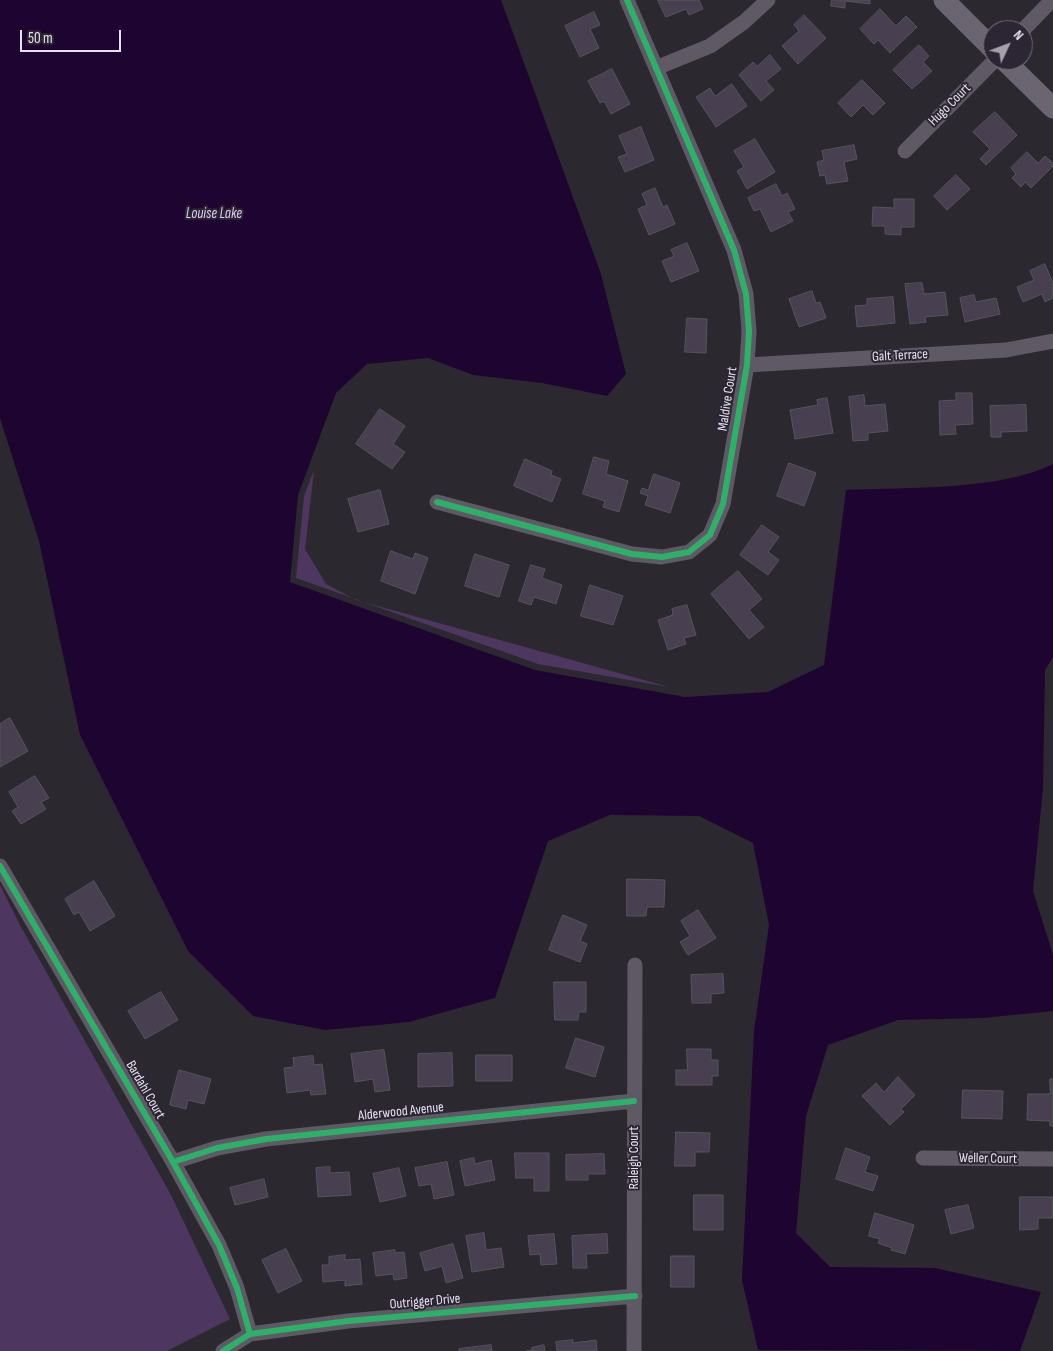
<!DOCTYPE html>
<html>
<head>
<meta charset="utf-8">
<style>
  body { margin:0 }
  #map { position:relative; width:1053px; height:1351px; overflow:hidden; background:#2c2830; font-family:"Sofia Sans Condensed",sans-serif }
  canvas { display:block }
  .north { position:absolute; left:983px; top:20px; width:50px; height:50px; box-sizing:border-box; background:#2c2534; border:1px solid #76717d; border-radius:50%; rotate:47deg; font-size:14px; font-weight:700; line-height:20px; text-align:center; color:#e6e2eb }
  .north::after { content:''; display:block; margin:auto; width:18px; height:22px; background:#a5a1aa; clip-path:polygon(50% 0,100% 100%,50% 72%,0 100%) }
  .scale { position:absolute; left:20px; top:30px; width:101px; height:22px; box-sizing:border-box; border:2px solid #e6e2eb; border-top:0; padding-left:6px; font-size:15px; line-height:18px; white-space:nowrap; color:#e6e2eb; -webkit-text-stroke:4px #2c2534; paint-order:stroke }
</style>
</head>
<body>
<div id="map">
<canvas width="1053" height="1351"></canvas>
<div class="north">N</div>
<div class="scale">50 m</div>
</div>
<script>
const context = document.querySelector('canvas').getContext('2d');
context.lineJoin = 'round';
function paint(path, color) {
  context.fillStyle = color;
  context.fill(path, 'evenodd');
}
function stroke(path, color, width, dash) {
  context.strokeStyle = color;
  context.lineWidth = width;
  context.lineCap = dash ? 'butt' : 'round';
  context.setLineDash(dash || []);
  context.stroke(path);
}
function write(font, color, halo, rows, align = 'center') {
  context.font = font + ' "Sofia Sans Condensed",sans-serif';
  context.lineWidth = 4;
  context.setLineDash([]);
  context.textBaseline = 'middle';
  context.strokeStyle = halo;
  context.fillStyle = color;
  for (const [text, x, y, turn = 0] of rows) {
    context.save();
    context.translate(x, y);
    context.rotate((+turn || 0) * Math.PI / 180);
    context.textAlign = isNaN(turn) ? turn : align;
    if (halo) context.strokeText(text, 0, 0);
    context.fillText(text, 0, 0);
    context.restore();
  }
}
const green = new Path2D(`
  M314 470 305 549 326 584 356 600 669 687 538 664 296 578 304 496Z
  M0 885 20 925 171 1195 230 1319 167 1351H0Z`);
const water = new Path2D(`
  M0 0H501L601 274 626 374 607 396 542 383 473 375 428 358 367 364 336 393 298 495 290 582 535 670 685 697 768 692 824 665 846 490C908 487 998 491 1053 464V657L1045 670 1043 788 1033 891 1053 955V1011L983 1018 898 1020 828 1045 806 1116 796 1233 830 1267 935 1268 1041 1292 1020 1351 758 1350 742 1280 754 1031 769 925 753 843 699 816 610 815 548 841 495 998 409 1022 325 1030 253 1016 188 951 80 735 39 541 0 418Z`);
const building = new Path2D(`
  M658 0H699L703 9 689 15 686 9 666 17Z
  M832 0H870V4L845 1V8L831 6Z
  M880 9 896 26 906 16 917 27 890 53 878 40 874 44 860 29Z
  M594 12 600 25 590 29 599 48 580 57 565 26Z
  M804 15 826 38 798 64 782 46 799 31 794 25Z
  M919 45 929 56 923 62 932 71 912 89 893 70Z
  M770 55 781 69 766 81 774 90 761 101 739 75 753 62 757 66Z
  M612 69 630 104 611 114 604 101 600 103 588 81Z
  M862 80 885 103 873 115 863 105 851 117 838 103Z
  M732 84 747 106 716 127 696 97 710 88 715 96Z
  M995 112 1017 135 986 165 980 159 990 149 973 132Z
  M641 127 654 160 625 172 618 157 627 154 619 136Z
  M755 139 775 172 747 189 737 171 744 167 734 151Z
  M854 145 857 159 844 162 848 181 827 184 825 175 820 176 817 162 824 160 822 151Z
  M1027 152 1038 163 1045 156 1053 163V166L1031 188 1025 182 1021 187 1012 178 1016 174 1011 168Z
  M956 175 970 189 947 210 934 196Z
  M776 184 782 196 787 193 795 209 788 212 793 221 771 232 760 209 754 211 748 198Z
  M655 188 663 207 667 205 675 224 649 235 638 209 647 205 642 194Z
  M894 199H914V227H901V235L885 234V226H872L873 207 894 208Z
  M687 243 699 271 671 282 662 261 674 256 671 250Z
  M1045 264 1053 283V298L1045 302 1042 294 1023 302 1017 287 1034 280 1030 271Z
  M922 283 924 294 945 292 948 315 925 317 926 322 910 324 905 284Z
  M812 291 816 303 820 302 826 318 799 327 789 299Z
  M974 295 976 302 996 298 1000 314 965 322 960 298Z
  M893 297 895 323 857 327 855 306 867 305V299Z
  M687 318 707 319 706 353 685 352Z
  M956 393H972L973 424 955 425 956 434 940 435 939 401 956 400Z
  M864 395 865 406 885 404 888 431 868 433V440L853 441 849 397Z
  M827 398 833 433 795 439 790 410 818 405 817 400Z
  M1026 405 1027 431 1001 432V437H991L990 406Z
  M380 409 405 426 393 444 405 452 392 469 356 444Z
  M594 457 609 461 606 474 628 481 619 512 603 507 605 501 583 494Z
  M525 459 552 471 551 475 561 479 552 502 514 486Z
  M789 463 816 473 804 506 777 496Z
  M654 474 680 483 670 513 645 505 648 496 640 493 642 488 648 490Z
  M380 490 389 524 358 532 348 499Z
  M762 525 779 537 768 552 779 560 768 575 740 555Z
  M391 551 413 559 415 553 428 558 415 594 381 581Z
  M475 554 509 565 499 597 465 586Z
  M531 565 545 569 542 578 562 585 556 604 534 597 531 605 519 601Z
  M738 571 762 599 749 610 764 627 749 639 711 594Z
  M590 585 623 596 613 625 581 616Z
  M687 605 696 635 684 638 686 644 668 650 658 620 673 615 672 609Z
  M10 718 28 751 0 767V724Z
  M35 776 49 798 41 802 46 809 21 824 12 811 18 807 9 792Z
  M627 879 665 880 664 907H647L646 916H627Z
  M94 881 115 916 90 931 79 912 74 915 65 899Z
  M698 910 716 938 688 955 680 942 690 936 681 921Z
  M563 915 587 925 580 941 587 944 580 962 549 950Z
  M723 974 724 993 711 994V1003H692L691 975Z
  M554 982H586V1012H579L578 1020H555Z
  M161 992 178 1020 145 1039 128 1011Z
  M576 1038 604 1047 595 1077 566 1068Z
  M687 1049H711V1060H718V1076H712V1085H676V1070H687Z
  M384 1050 390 1090 375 1092 373 1079 355 1082 351 1054Z
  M452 1053 453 1086 418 1087V1054Z
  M476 1055H512V1081H476Z
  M313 1056 314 1065 322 1064 326 1094 311 1095 310 1090 287 1093 284 1068 294 1067 293 1058Z
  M179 1070 211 1079 204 1104 188 1100 186 1109 170 1105Z
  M898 1077 915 1095 901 1109 904 1112 890 1125 862 1096 876 1083 884 1092Z
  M1050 1079H1053V1126H1050V1121L1027 1120 1028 1094H1050Z
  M963 1090 1003 1091 1002 1119 962 1118Z
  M676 1132 710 1133 709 1152H695V1166H675Z
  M846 1148 870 1157 865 1172 878 1176 873 1191 836 1179Z
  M515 1153H549V1191H534V1178H516Z
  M604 1154 605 1174H588V1180H566V1155Z
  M474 1158 475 1164 491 1160 495 1180 465 1186 460 1161Z
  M447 1162 454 1195 434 1199 431 1184 419 1186 415 1168Z
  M330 1167V1173L349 1172 351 1195 318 1197 316 1168Z
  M399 1168 406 1196 380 1202 373 1174Z
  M264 1179 268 1197 235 1205 230 1188Z
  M694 1195H723V1230H694Z
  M1020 1197H1053V1218H1038V1229L1020 1230Z
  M968 1205 974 1228 951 1234 945 1210Z
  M875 1213 914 1225 905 1254 891 1250 892 1248 878 1243 880 1239 869 1236Z
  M484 1233 486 1250 501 1248 504 1267 472 1272 466 1236Z
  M554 1234 557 1264 541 1265 540 1254 530 1255 528 1236Z
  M607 1234 608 1253 586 1254 587 1268H573L572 1236Z
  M453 1244 463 1278 446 1283 442 1266 425 1271 420 1253Z
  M286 1249 302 1281 278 1293 262 1260Z
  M395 1250V1253L404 1252 407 1278 394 1280 393 1274 376 1276 373 1253Z
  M345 1255V1260L360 1259 362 1284 345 1286V1280L323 1282 322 1265H329V1257Z
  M671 1256H694V1287H671Z
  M573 1340V1343L596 1340 597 1351H557L556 1342Z
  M491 1345 492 1351H459V1349Z
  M544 1345 545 1351H526L532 1350V1348Z`);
const street = new Path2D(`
  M1023 30 1052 0
  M656 68 710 46 744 22 768 0
  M905 151 995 60
  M747 365 1006 350 1053 341
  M437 502 632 554 662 557 689 552 710 535 723 504 747 365 749 331 746 294 734 250 627 0
  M0 866 173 1162 219 1245 237 1288 250 1334
  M923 1158 1053 1159
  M173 1162 217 1148 266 1139 634 1101
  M223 1351 250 1334 348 1321 635 1296
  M634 1351 635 965`);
const secondary = new Path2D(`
  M944 0 993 49
  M1004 60 1053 108`);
const cycleway = new Path2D(`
  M437 502 632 554 662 557 689 552 710 535 723 504 747 365 749 331 746 294 734 250 627 0
  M0 866 173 1162 219 1245 237 1288 250 1334
  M173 1162 217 1148 266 1139 634 1101
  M223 1351 250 1334 348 1321 635 1296`);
const streetNames = [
  ["Hugo Court",950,105,-45],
  ["Galt Terrace",900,356,-3],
  ["Maldive Court",728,399,-81],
  ["Bardahl Court",145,1090,60],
  ["Alderwood Avenue",401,1112,-6],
  ["Raleigh Court",634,1158,-90],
  ["Weller Court",988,1159,1],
  ["Outrigger Drive",425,1302,-5]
];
const waterNames = [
  ["Louise Lake",214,214]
];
paint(green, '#4d3761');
paint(water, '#1e0431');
paint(building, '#484051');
stroke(building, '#56535a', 1);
stroke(street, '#5f5965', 15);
stroke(secondary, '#6b6471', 21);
stroke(cycleway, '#2db169', 6);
write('14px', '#e6e2eb', '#2c2534', streetNames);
write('italic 15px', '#decaf3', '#2c2534', waterNames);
</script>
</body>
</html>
